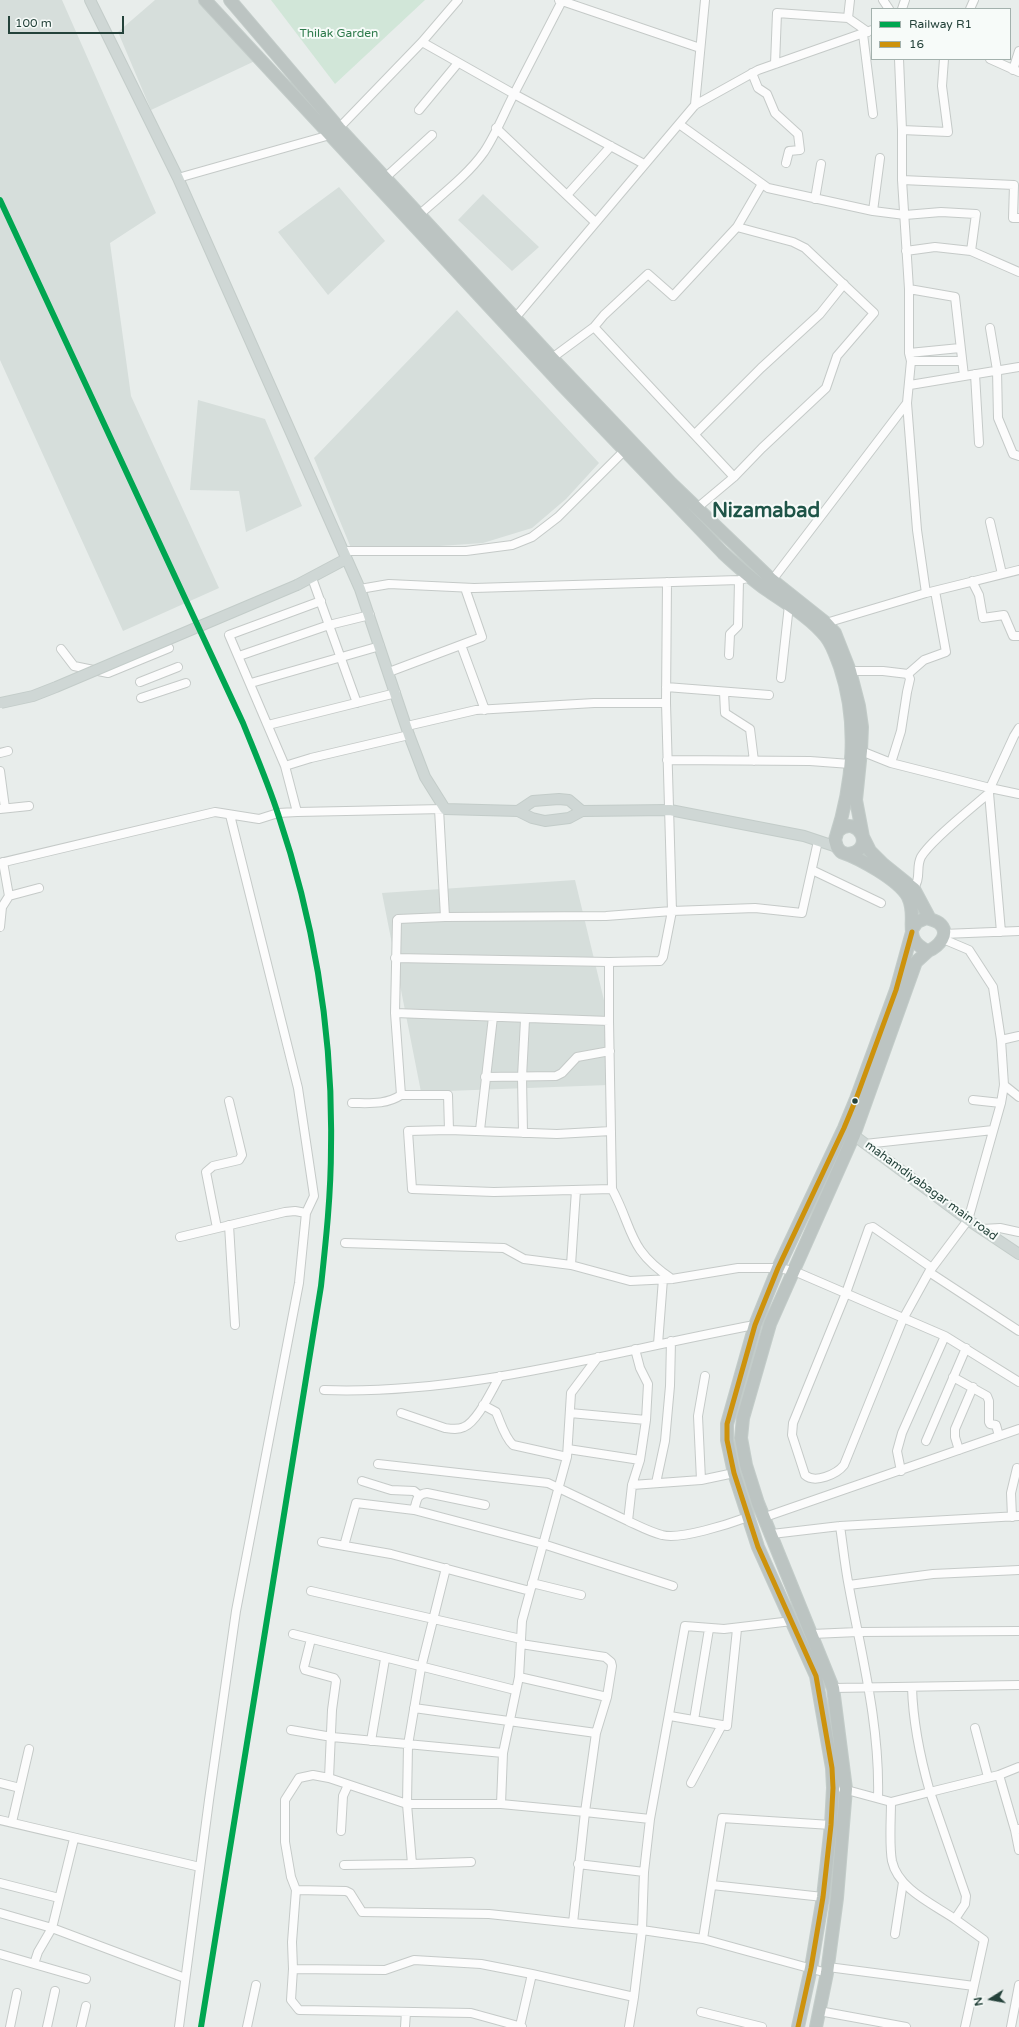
<!DOCTYPE html>
<html>
<head>
<meta charset="utf-8">
<style>
  body { margin:0 }
  #map { position:relative; width:1019px; height:2027px; overflow:hidden; background:#e8edeb; font-family:"Varela Round",sans-serif }
  canvas { display:block }
  .legend { position:absolute; left:871px; top:8px; width:140px; height:52px; box-sizing:border-box; background:#f7fbf9; border:1px solid #a3b1ad; margin:0; padding:5px 7px; list-style:none; font-size:12px; color:#24423a }
  .legend li { display:flex; align-items:center; gap:8px; height:20px }
  .legend b { width:20px; border:1px solid #a3b1ad }
  .north { position:absolute; left:971px; top:1979px; width:40px; height:40px; -webkit-text-stroke:3px #f7fbf9; paint-order:stroke; rotate:259deg; font-size:11px; font-weight:700; line-height:16px; text-align:center; color:#24423a }
  .north::after { content:''; display:block; margin:auto; width:14px; height:18px; background:#24423a; clip-path:polygon(50% 0,100% 100%,50% 72%,0 100%) }
  .scale { position:absolute; left:8px; top:16px; width:116px; height:18px; box-sizing:border-box; border:2px solid #24423a; border-top:0; padding-left:5px; font-size:12px; line-height:14px; white-space:nowrap; color:#24423a; -webkit-text-stroke:3px #f7fbf9; paint-order:stroke }
</style>
</head>
<body>
<div id="map">
<canvas width="1019" height="2027"></canvas>
<ul class="legend">
<li><b style="height:5px;background:#00a651"></b>Railway R1</li>
<li><b style="height:5px;background:#cd920c"></b>16</li>
</ul>
<div class="north">N</div>
<div class="scale">100 m</div>
</div>
<script>
const context = document.querySelector('canvas').getContext('2d');
context.lineJoin = 'round';
function paint(path, color) {
  context.fillStyle = color;
  context.fill(path, 'evenodd');
}
function stroke(path, color, width, dash) {
  context.strokeStyle = color;
  context.lineWidth = width;
  context.lineCap = dash ? 'butt' : 'round';
  context.setLineDash(dash || []);
  context.stroke(path);
}
function write(font, color, halo, rows, align = 'center') {
  context.font = font + ' "Varela Round",sans-serif';
  context.lineWidth = 4;
  context.setLineDash([]);
  context.textBaseline = 'middle';
  context.strokeStyle = halo;
  context.fillStyle = color;
  for (const [text, x, y, turn = 0] of rows) {
    context.save();
    context.translate(x, y);
    context.rotate((+turn || 0) * Math.PI / 180);
    context.textAlign = isNaN(turn) ? turn : align;
    if (halo) context.strokeText(text, 0, 0);
    context.fillText(text, 0, 0);
    context.restore();
  }
}
const built = new Path2D(`
  M0 0H62L156 213 110 243 131 396 219 588 123 631 0 360Z
  M155 0H200L257 60 151 110 118 32Z
  M339 187 385 241 328 295 278 232Z
  M483 194 539 247 512 271 458 220Z
  M457 310 599 463 566 499 532 528 483 543 425 547 351 548 314 458Z
  M198 400 265 419 302 506 246 532 239 491 190 490Z
  M575 880 609 1021 608 1085 421 1092 382 893Z`);
const green = new Path2D(`
  M271 0H425L335 84Z`);
const minor = new Path2D(`
  M559 0 562 1 514 94 644 164
  M883 0 889 9
  M562 1 700 48
  M902 9 905 0
  M970 9 974 0
  M848 18 850 0
  M863 34 873 114
  M990 59 1019 72
  M775 64 777 13 848 18 868 32
  M1013 70 1019 51
  M752 73 758 88 767 94 775 113 798 134 800 150 789 151 786 163
  M695 105 705 0
  M419 110 458 63
  M679 124 768 188 873 211 905 215 941 212 976 214 971 251
  M496 128 595 222
  M902 130 948 132 942 86 944 59
  M178 178 330 135 339 128 422 42 458 0
  M385 178 432 135
  M902 180 1014 185 1013 218H1019
  M567 195 611 146
  M815 199 821 164
  M873 211 880 158
  M419 215C441 195 467 176 484 152 496 134 504 113 514 94L422 42
  M737 227 762 184
  M906 251 935 247 971 251 1019 272
  M909 289 955 297 964 376
  M516 317 695 105 758 70 872 30
  M594 327 734 477
  M990 328 997 370 998 418 1013 454 1019 456
  M909 353 960 348
  M552 358 594 327 604 315 648 274 673 296 737 227 793 242 805 248 874 313 837 356 826 388 762 448 734 477 697 508
  M911 361H962
  M975 374 979 443
  M910 385 1019 367
  M907 403 917 530 926 593
  M695 434 761 368 820 314 844 284
  M990 522 1002 574
  M343 551H466L512 545 532 537 558 517 624 451
  M312 578 357 703
  M972 581 979 595 983 618 1004 615 1013 636H1019
  M770 583 907 403 911 361 909 353V289L902 180V130L899 59
  M360 589 389 584 474 588 739 580 752 577
  M826 623 926 593 1019 570
  M461 645 485 710
  M61 649 74 666 108 673 169 648
  M729 655 730 634 738 626 739 580
  M239 656 329 625 370 615
  M850 671H883L908 674 910 679 907 692 901 731 891 763
  M389 672 482 637 465 588
  M908 674 924 660 946 652 935 591
  M781 678 789 605
  M140 682 178 667
  M251 683 380 646
  M666 687 769 695
  M724 692 725 713 750 729 754 761
  M141 698 186 683
  M268 725 396 693
  M407 726 476 710 594 703H666
  M1019 728 1014 736 990 788 1019 794
  M861 751 891 763 990 788 989 793C973 807 931 840 921 857 915 869 923 878 911 892
  M0 753 8 751
  M667 760 810 761 850 764
  M285 766 311 758 409 735
  M0 771 5 808
  M989 793 1001 932
  M0 809 29 806
  M439 809 445 917 398 919 397 920 395 1013 609 1021V962L660 961 663 957 672 911 755 908 802 913 818 841
  M297 812 285 766 229 635 321 601
  M0 863 215 812 259 819 278 813 297 812 444 809
  M812 870 881 903
  M9 896 39 888
  M445 917 606 916 672 911 666 703 667 582
  M0 927 2 907 9 896 3 862
  M943 934 1019 931
  M395 958 609 962
  M395 1013 401 1095H448L449 1130 408 1131 412 1189 494 1192 612 1189 609 1021
  M1001 1040 1019 1036
  M485 1077 556 1076 562 1073 577 1057 610 1051
  M1004 1085 1019 1097
  M973 1100 1001 1103
  M352 1103C369 1103 386 1105 401 1095
  M449 1130 557 1134 611 1131
  M480 1130 493 1017
  M523 1133 522 1077 525 1020
  M865 1144 993 1130
  M612 1189C634 1230 627 1249 672 1279
  M576 1190 571 1265 630 1281 672 1279 738 1268H778L794 1271 945 1336 1019 1382
  M229 1225 235 1325
  M217 1228 206 1172 213 1166 239 1160 242 1155 229 1101
  M982 1229 1000 1228 1019 1232
  M180 1237 285 1212 295 1211 306 1213
  M345 1243 504 1248 524 1259 571 1265
  M932 1268 873 1227 869 1228 846 1293 793 1423 792 1435 805 1475C815 1484 837 1474 844 1465L903 1319 929 1272 968 1220 1001 1103 1004 1085 1001 1040 993 987 969 950 943 939
  M929 1272 1019 1331
  M658 1344 663 1279
  M635 1349 640 1368 648 1384 646 1420 640 1460 632 1485 628 1521C639 1526 650 1532 662 1535 680 1540 729 1524 748 1517
  M705 1376 698 1416 701 1480 734 1473
  M953 1377 987 1396 989 1401V1422L990 1424 996 1425 999 1436
  M324 1390C470 1395 613 1351 755 1325
  M483 1405 496 1412C501 1423 504 1436 513 1445L567 1457
  M401 1413 445 1428C452 1429 458 1430 464 1427 478 1421 492 1389 500 1376
  M570 1413 646 1420
  M926 1441 966 1348
  M568 1449 640 1460
  M959 1450 955 1437V1429L973 1387
  M378 1464 548 1483 628 1521
  M901 1471 897 1451 902 1433 945 1336
  M362 1481 391 1490 414 1491 419 1495
  M656 1483 665 1441 670 1386 671 1341
  M632 1485 701 1480
  M414 1510C417 1501 416 1494 427 1493L485 1505
  M765 1517 1019 1429
  M1012 1517 1011 1493 1017 1468
  M840 1526C843 1546 845 1567 849 1587 862 1657 880 1726 878 1798
  M772 1534 840 1526 1019 1516
  M322 1542 391 1554 530 1591
  M344 1546 356 1503 414 1510 543 1544 673 1586
  M532 1583 581 1595
  M849 1585 933 1574 1019 1570
  M311 1591 521 1639
  M293 1634 515 1690
  M812 1634 858 1632 1019 1631
  M311 1639 304 1667 305 1670 334 1678 336 1681 332 1710 329 1778
  M519 1677 607 1697
  M912 1687C913 1723 920 1757 930 1792L999 1775 1019 1767
  M833 1688 1019 1685
  M414 1708 596 1733
  M670 1716 722 1725
  M694 1720 709 1629
  M975 1728 988 1777
  M291 1730 332 1737 503 1753
  M371 1741 385 1659
  M999 1775 1015 1830 1019 1829
  M0 1783 20 1788
  M691 1783 722 1725 727 1726 737 1629
  M843 1789 891 1802 930 1792 966 1896 965 1904 955 1919 984 1940 965 2027
  M891 1802C891 1819 889 1845 892 1861 898 1889 933 1904 955 1919
  M501 1804 585 1812 596 1733 607 1697 612 1666 611 1662 605 1657 521 1644
  M650 1819 685 1626 724 1629 792 1621
  M0 1820 200 1867
  M12 1822 29 1749
  M1015 1830 1019 1850
  M341 1831 343 1796 348 1785
  M74 1839 52 1928 185 1978
  M412 1864 471 1862
  M578 1864 644 1872
  M344 1865 412 1864 407 1804 408 1745 421 1668 446 1568
  M0 1883 59 1898
  M712 1885 823 1897
  M296 1890 291 1877 285 1842V1800L299 1778 313 1775 329 1778 407 1804H501L503 1753 519 1677 522 1621 567 1457 571 1393 598 1357
  M0 1913 52 1928 38 1952 34 1964
  M573 1923 642 1930 634 1997
  M895 1934 903 1882
  M703 1939 722 1818 831 1825
  M0 1954 86 1979
  M828 1967 974 1986
  M293 1969 385 1970 414 1960 481 1964 532 1974 520 2026
  M532 1974 634 1997 629 2027
  M819 2011 906 2027
  M701 2012 762 2027
  M10 2027 17 1993
  M47 2027 55 1991
  M81 2027 86 2006
  M179 2027 209 1800 236 1611 299 1283 306 1213 314 1196 298 1088 230 815
  M247 2027 256 1985
  M405 2027 406 2012
  M522 2027 471 2013 299 2010 291 2000 293 1969 292 1942 296 1890 346 1891 350 1893 362 1912 489 1914 573 1923 585 1812 650 1819 644 1872 642 1930 703 1939 827 1973
  M1011 2027 1019 1985`);
const major = new Path2D(`
  M90 0 178 178 292 435 360 589 409 735 425 777 445 809 518 811 533 801 559 799 569 800 582 811
  M297 585 346 559
  M518 811 532 818 545 821 569 818 582 811 670 810 804 836 837 847
  M848 1131 968 1220 1019 1254`);
const highway = new Path2D(`
  M205 0 562 385 723 553C737 566 751 579 767 590 787 604 811 618 826 637 833 646 836 657 840 667 859 723 853 785 835 840L837 847 841 852C859 858 899 880 908 897 919 919 900 939 928 951 938 947 952 933 939 923 936 921 930 919 926 918L917 922 913 928
  M230 0 339 128 552 358 671 483 772 580 826 623 835 633 850 671 859 706 862 727 861 751 856 800 863 837 870 851 883 864 914 889 930 919
  M838 831C858 813 877 850 848 854
  M798 2027 811 1968 823 1897 831 1825 833 1788 832 1768 816 1676 758 1547 734 1473 727 1440V1424L755 1325 778 1268 844 1128 856 1099 896 990 912 932
  M816 2027 827 1973 837 1898 846 1789 833 1688 758 1503 746 1465 741 1438 743 1418 770 1324 854 1135 916 962 928 951`);
const majorBridge = new Path2D(`
  M1 703 33 696 56 687 297 585`);
const bus1 = new Path2D(`
  M798 2027 811 1968 823 1897 831 1825 833 1788 832 1768 816 1676 758 1547 734 1473 727 1440V1424L755 1325 778 1268 844 1128 856 1099 896 990 912 932`);
const rail1 = new Path2D(`
  M0 200 243 723C255 753 268 783 278 814 314 921 333 1034 331 1147 331 1194 326 1240 321 1286L201 2027`);
const markers = [
  [855,1101,3.5,"#24423a"]
];
const parkNames = [
  ["Thilak Garden",339,34]
];
const streetNames = [
  ["mahamdiyabagar main road",931,1191,36]
];
const townNames = [
  ["Nizamabad",766,512]
];
paint(built, '#d6dedb');
paint(green, '#d1e6d8');
stroke(minor, '#c5cac8', 10);
stroke(major, '#c3ccc9', 12);
stroke(highway, '#c3ccc9', 14);
stroke(minor, '#fcfcfc', 8);
stroke(major, '#cfd7d5', 10);
stroke(highway, '#bcc4c2', 12);
stroke(majorBridge, '#c3ccc9', 12, []);
stroke(majorBridge, '#cfd7d5', 10);
stroke(bus1, '#cd920c', 5);
stroke(rail1, '#00a651', 6);
for (const [x, y, r, color] of markers) {
  const dot = new Path2D();
  dot.arc(x, y, r, 0, 2 * Math.PI);
  context.fillStyle = color;
  context.fill(dot);
  stroke(dot, '#f7fbf9', 1.5);
}
write('12px', '#2d7a4b', '#f7fbf9', parkNames);
write('12px', '#24423a', '#f7fbf9', streetNames);
write('bold 20px', '#1f5548', '#f7fbf9', townNames);
</script>
</body>
</html>
